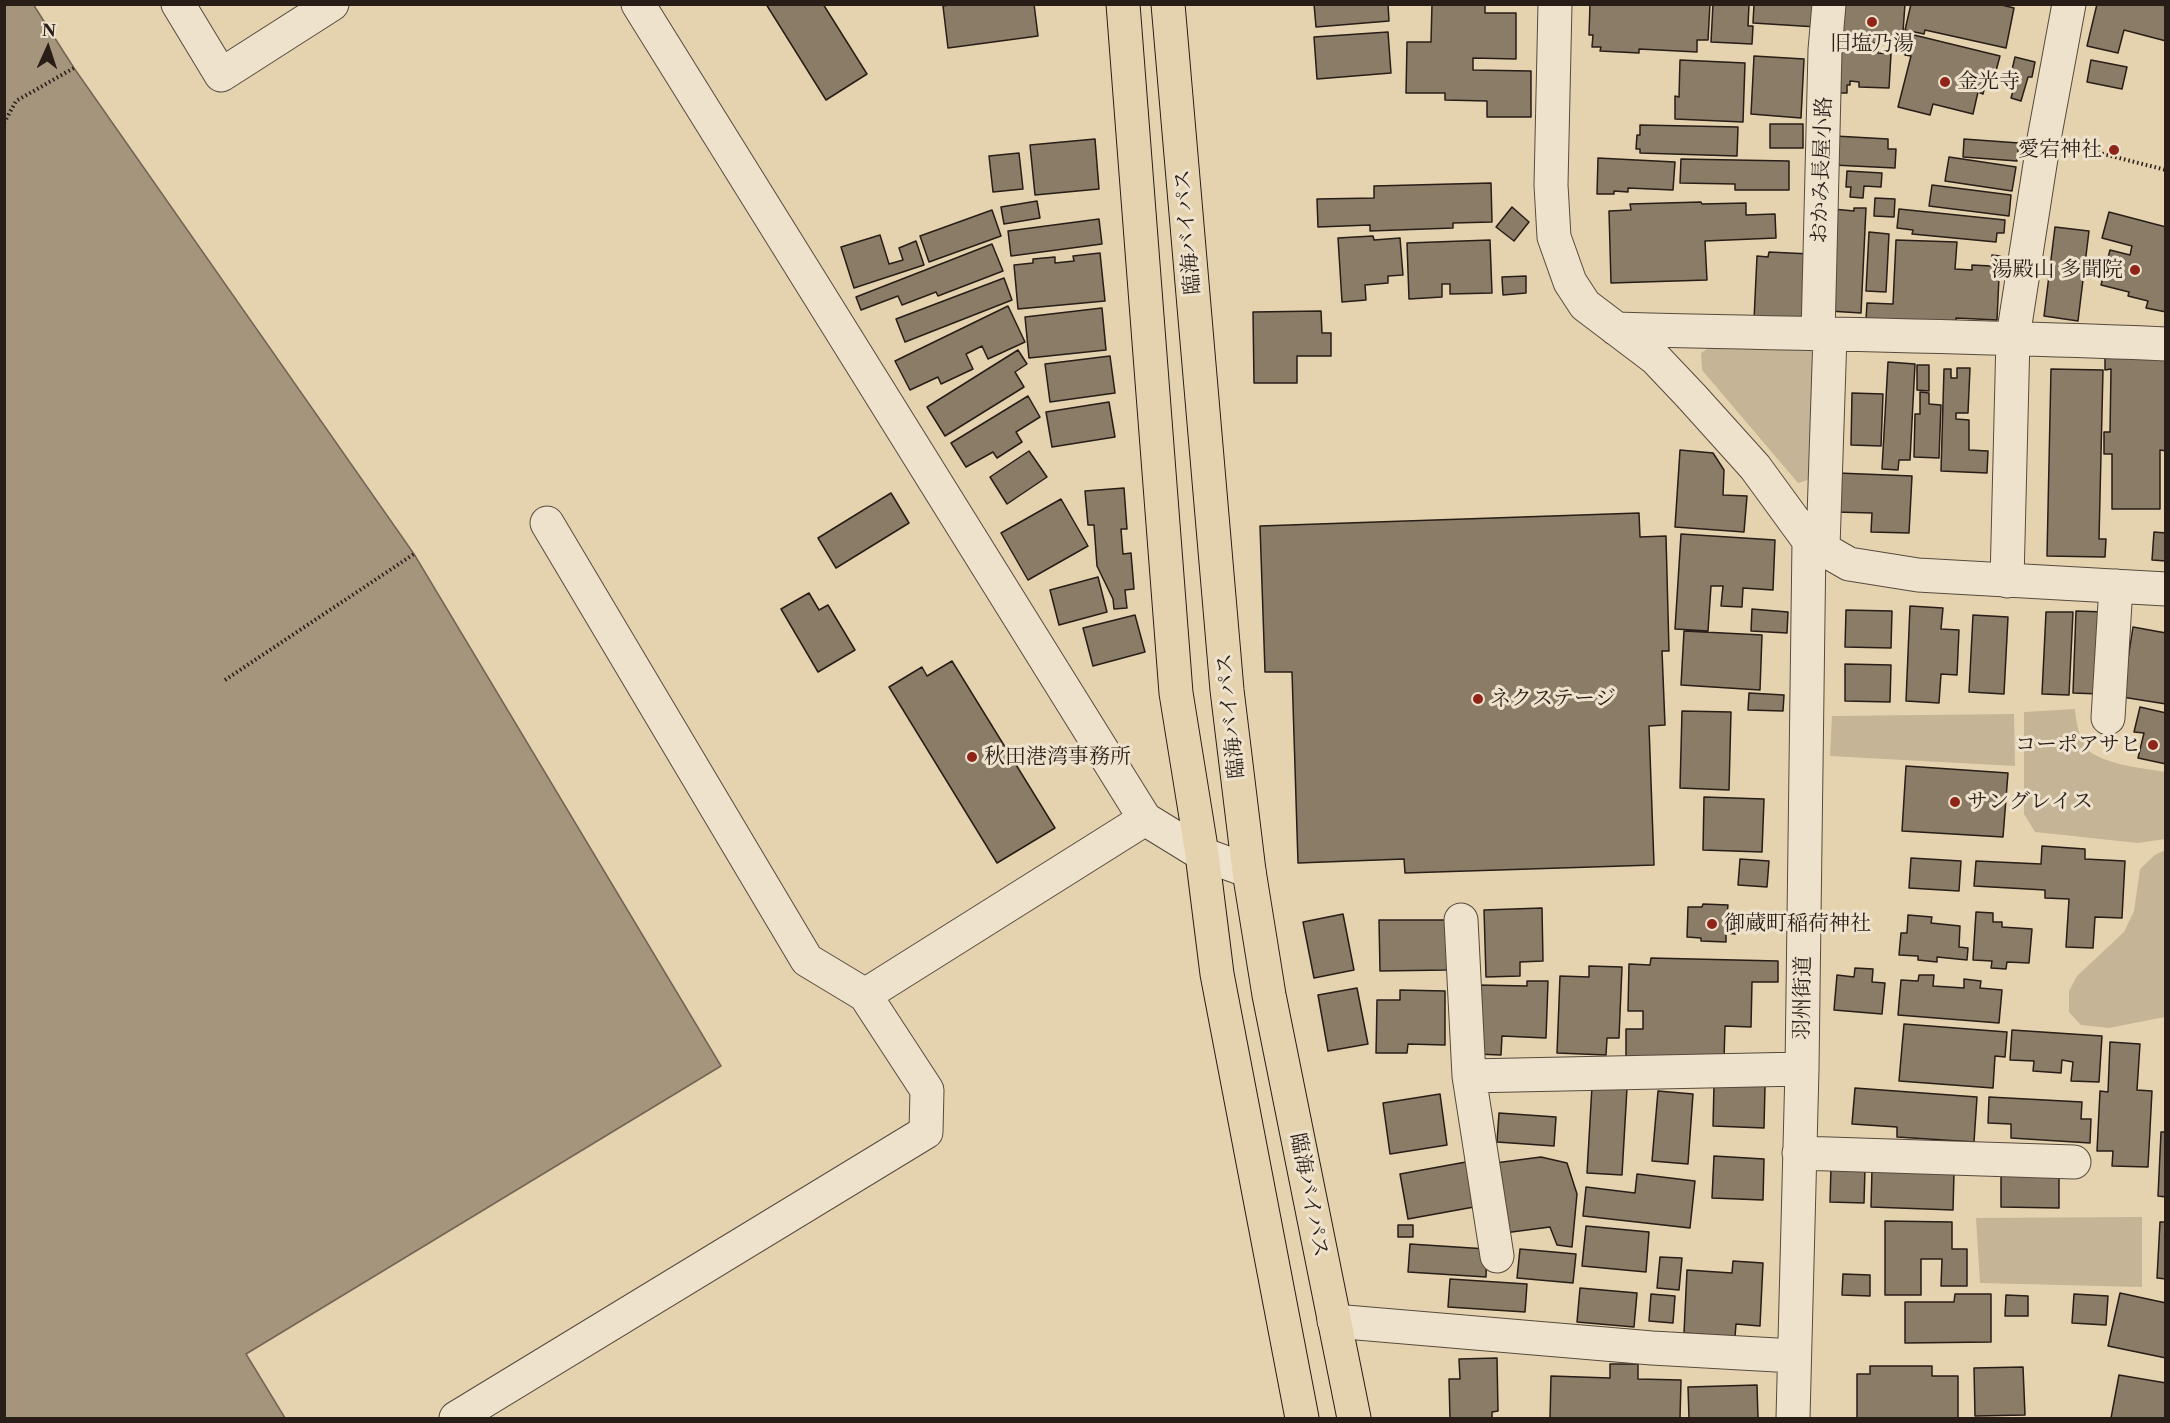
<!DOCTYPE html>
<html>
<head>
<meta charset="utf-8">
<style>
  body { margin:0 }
  #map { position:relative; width:2170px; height:1423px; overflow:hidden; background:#e5d3b0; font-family:"Libre Caslon Text",serif }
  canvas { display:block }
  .frame { position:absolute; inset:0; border:6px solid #281d17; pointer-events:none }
  .north { position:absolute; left:18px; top:18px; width:60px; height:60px; -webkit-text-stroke:4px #eee2cc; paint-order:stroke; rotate:3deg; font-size:16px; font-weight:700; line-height:24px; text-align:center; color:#281d17 }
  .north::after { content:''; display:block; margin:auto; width:21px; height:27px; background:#281d17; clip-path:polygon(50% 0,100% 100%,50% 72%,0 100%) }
</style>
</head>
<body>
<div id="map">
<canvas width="2170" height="1423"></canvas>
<div class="frame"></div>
<div class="north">N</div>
</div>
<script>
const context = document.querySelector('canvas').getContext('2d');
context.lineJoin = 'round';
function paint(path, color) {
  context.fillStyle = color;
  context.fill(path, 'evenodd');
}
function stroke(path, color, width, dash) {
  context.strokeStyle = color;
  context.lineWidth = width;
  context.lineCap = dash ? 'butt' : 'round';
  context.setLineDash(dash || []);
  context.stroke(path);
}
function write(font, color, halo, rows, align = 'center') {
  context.font = font + ' "Libre Caslon Text","Noto Serif JP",serif';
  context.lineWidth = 6;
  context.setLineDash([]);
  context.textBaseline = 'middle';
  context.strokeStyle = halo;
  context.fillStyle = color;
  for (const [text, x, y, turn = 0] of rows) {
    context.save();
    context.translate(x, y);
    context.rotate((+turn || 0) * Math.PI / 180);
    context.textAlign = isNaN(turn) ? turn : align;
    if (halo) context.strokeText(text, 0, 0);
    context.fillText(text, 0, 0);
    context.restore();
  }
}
const green = new Path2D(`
  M1719 341 1815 344V478L1798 483 1702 370 1701 353Z
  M2075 709C2076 724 2081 748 2095 755 2116 766 2143 768 2165 772V839L2138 843 2035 832 2024 814V712Z
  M2014 714 2015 766 1830 756 1832 716Z
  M2165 850V1017L2109 1028 2081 1025 2069 1012V991L2077 976 2124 932 2134 911 2140 869 2155 855Z
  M2142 1217V1287L1980 1283 1976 1218Z`);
const water = new Path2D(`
  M33 4 74 68 414 554 721 1066 246 1354 285 1418H5L4 5Z`);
const building = new Path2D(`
  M766 4H823L867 74 826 100Z
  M955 4H1034L1038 36 948 48 943 6Z
  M1314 4H1388L1389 21 1316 27Z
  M1432 4H1485V13H1516V59L1473 58V70L1531 71V117H1487V101L1445 100V93H1406L1407 42H1431Z
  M1590 4H1710L1708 40H1697V52L1639 49V53L1600 51 1601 47H1592L1593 35H1589Z
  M1713 4H1749L1748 26H1753L1752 44 1711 42Z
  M1754 4H1818L1817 27 1753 23Z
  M1841 4H1905L1902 45 1838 40Z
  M1911 4H1998L2014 8 2006 48 1925 30 1924 34 1905 30Z
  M2097 4H2158L2166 6V41L2124 30 2118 53 2087 46Z
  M1388 32 1391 73 1317 79 1314 37Z
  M1910 34 2000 56 1996 71 1989 70 1983 94 1978 92 1973 114 1933 104 1930 115 1898 107 1911 56 1905 55Z
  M1838 47 1878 49V53L1891 54 1889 88 1859 87V82L1850 81V85H1847V93H1838Z
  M1754 56 1804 59 1801 118 1751 114Z
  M2015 57 2035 62 2032 77H2028L2021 101 2011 98 2017 76 2011 74Z
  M1680 60 1745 63 1743 122 1675 119V96L1679 97Z
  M2091 60 2127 67 2122 89 2087 82Z
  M1770 124H1803V148H1770Z
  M1640 125 1738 127 1737 156 1640 153V149H1636L1637 135H1640Z
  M1835 136 1888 139V149H1896L1895 168 1833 165Z
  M1095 139 1099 189 1035 195 1030 145Z
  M1964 139 2019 143 2017 161 1963 157Z
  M1019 153 1023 189 993 192 989 156Z
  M1949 157 2016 167 2012 191 1945 181Z
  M1598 158 1675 162 1673 190 1628 188V192L1614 191V194H1597Z
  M1681 159 1789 161V190H1735V184L1680 183Z
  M1847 171 1882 173 1881 187 1864 186 1863 198 1850 197 1851 187H1846Z
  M1491 183 1492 222 1453 223V228L1370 231V225L1318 227 1317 199 1374 198V186Z
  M1932 185 2011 195 2009 216 1929 206Z
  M1875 198 1895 199 1894 217 1874 216Z
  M1037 201 1040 218 1004 224 1001 207Z
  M1701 202 1702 204 1746 203V215L1775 214 1776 238 1705 241 1707 280 1611 283 1609 211 1631 210 1630 204Z
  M1512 207 1529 222 1514 241 1496 227Z
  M1854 208H1866L1861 313 1829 311 1833 209 1854 211Z
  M1899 209 2005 220 2004 233H1997L1996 242 1912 234 1913 230 1897 228Z
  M992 210 1001 236 929 262 920 236Z
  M2109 212 2166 227V312L2146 308 2148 301 2128 296 2129 292 2101 285 2110 250 2130 255 2132 246 2102 238Z
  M1099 219 1102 244 1011 256 1008 231Z
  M2055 227 2089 231 2078 321 2044 316Z
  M1869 232 1889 234 1886 292 1866 291Z
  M880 235 889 264 903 260 899 248 916 241 924 265 854 288 841 247Z
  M1373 236 1374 240 1400 238 1403 275 1388 276V283L1365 285 1366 300 1342 302 1338 238Z
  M1490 240 1492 293 1450 294V284H1442V297L1409 299 1407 243Z
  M1896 240 1957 242 1955 269 1972 270V265L1991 266 1992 255 2000 256 1997 320 1956 318V324L1866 320 1867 303 1893 304Z
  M992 244 1003 271 938 296 936 292 902 305 898 296 861 310 856 297Z
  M1769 252 1810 254 1807 322 1754 320 1757 256 1768 257Z
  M1100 253 1105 301 1018 309 1014 265 1033 263V259L1055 257V263L1074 261 1073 256Z
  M1526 276V293L1503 295 1502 277Z
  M1004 278 1012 300 905 342 896 319Z
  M1008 306 1025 342 988 359 982 346 966 354 973 369 941 384 938 377 910 390 895 361Z
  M1102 308 1106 350 1029 358 1025 317Z
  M1321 311 1322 333H1331V356H1297V383H1254L1253 312Z
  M1018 350 1027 364 1015 372 1024 387 945 436 927 407Z
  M1110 356 1115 393 1050 402 1045 364Z
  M2105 358H2166V451L2160 450V509H2112V454H2104V432H2110L2111 369 2105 370Z
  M1888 362 1915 364 1910 460H1899L1898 470 1882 469Z
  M1917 365H1929V391L1917 390Z
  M1957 368H1970L1968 413H1956V419L1969 420V450L1988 451 1987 473 1941 471 1944 369H1951V378H1957Z
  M2051 369 2103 370 2099 539H2106L2105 557 2047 556Z
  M1920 392 1929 393V404L1941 405 1939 458 1914 457 1915 414H1920Z
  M1852 393 1883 394 1881 446 1851 445Z
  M1028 396 1040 417 1016 432 1022 442 997 458 993 452 966 467 951 443Z
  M1109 402 1115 437 1052 447 1046 412Z
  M1680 450 1713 453 1724 470 1723 495 1747 496 1744 532 1675 527Z
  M1029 451 1047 477 1007 504 990 477Z
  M1838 473 1912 476 1909 533 1871 532 1872 513 1836 512Z
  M1124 488 1127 529H1121L1123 554 1131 553 1134 589 1125 590 1127 608 1114 609 1113 599 1097 566 1094 525H1088L1085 491Z
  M891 493 909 523 836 568 818 538Z
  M1061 499 1088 546 1028 580 1001 533Z
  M1639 513 1640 537 1666 536 1669 651H1662L1665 725 1649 726 1654 865 1405 873 1404 859 1298 863 1292 672H1265L1260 526Z
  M2154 532 2166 533V561L2152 560Z
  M1681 534 1775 540 1773 590 1743 588 1742 607 1721 606 1723 586H1711L1708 631 1675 629Z
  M1098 577 1107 612 1059 625 1050 590Z
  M809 593 819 610 828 605 855 650 818 672 781 609Z
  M1910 606 1943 608 1941 629 1959 630 1957 675 1941 674 1939 703 1906 701Z
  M1752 609 1788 612 1787 633 1751 631Z
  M1846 610 1892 611 1891 648 1845 647Z
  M2076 611 2104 612 2100 694 2073 693Z
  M2046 612H2073L2069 695 2042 694Z
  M1135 615 1145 652 1093 666 1083 628Z
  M1973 615 2008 617 2004 694 1969 692Z
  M2133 627 2166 633V704L2122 697Z
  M1684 631 1762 635 1760 690 1681 685Z
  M952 661 1055 828 997 863 889 687 922 667 927 676Z
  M1845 664 1891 665 1890 702 1845 701Z
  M1749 693 1784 695 1783 711 1748 710Z
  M2140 707 2166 713V764L2138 758 2144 733 2134 732Z
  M1682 711 1731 712 1729 790 1680 788Z
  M1906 766 2008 773 2003 837 1902 831Z
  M1704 797 1764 799 1762 852 1703 850Z
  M2042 846 2085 849V859L2125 861 2122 918 2095 917 2093 948 2066 947 2069 899 2045 898V890L1974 886 1976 861 2041 864Z
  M1911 858 1961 861 1959 891 1909 888Z
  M1740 859 1769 861 1767 887 1738 885Z
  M1703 904 1728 905 1727 914H1737L1736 934 1726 933V942L1701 941V938L1687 937 1688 907H1702Z
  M1542 908 1543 961 1520 962V976L1486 977 1484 910Z
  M1976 912 1993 913V922H2002V927L2032 929 2029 963 2007 962 2006 969 1991 968 1992 961 1973 960Z
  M1343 914 1354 970 1314 978 1303 922Z
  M1908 915 1932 917 1931 923 1960 926 1959 947 1968 948 1967 960 1937 957V962L1918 960V956L1899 955 1901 933H1907Z
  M1379 920H1447V970L1380 971Z
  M1651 958 1778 961V982H1752L1751 1027 1725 1026 1724 1059 1626 1056V1029H1643V1011H1628L1629 964 1650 965Z
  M1589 966 1622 967 1619 1038H1607L1606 1055 1557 1053 1560 976 1589 977Z
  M1855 968 1873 969 1872 982 1885 983 1882 1014 1834 1010 1837 975 1854 977Z
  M1919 975H1934L1933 986 1964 988V979L1981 981 1980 988 2002 990 1999 1023 1898 1015 1901 980 1918 981Z
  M1527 981H1548L1546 1038 1502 1036 1501 1055 1476 1054 1478 985 1527 986Z
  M1357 988 1368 1044 1328 1051 1318 995Z
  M1400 990 1445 991V1045L1408 1044 1407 1053H1376L1377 1000H1400Z
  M1904 1024 2007 1032 2005 1057 1995 1056 1993 1088 1899 1081Z
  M2012 1030 2102 1036 2099 1082 2071 1081 2073 1062 2062 1060 2061 1073 2033 1071 2034 1061 2010 1060Z
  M2110 1042 2140 1044 2137 1090 2152 1091 2148 1167 2112 1166 2113 1151H2097L2100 1091 2108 1092Z
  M1714 1085 1765 1086 1764 1128 1713 1126Z
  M1592 1086 1627 1088 1622 1175 1587 1173Z
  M1855 1088 1977 1097 1974 1142 1897 1137V1127L1852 1124Z
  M1658 1091 1693 1094 1688 1164 1652 1161Z
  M1440 1094 1447 1145 1390 1154 1383 1103Z
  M1989 1097 2082 1102 2081 1119H2091L2090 1143 2011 1138V1124L1988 1123Z
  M1499 1113 1556 1117 1554 1146 1497 1142Z
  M2161 1132H2166V1197L2158 1196Z
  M1714 1156 1764 1159 1763 1200 1712 1198Z
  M1541 1157 1567 1163 1577 1194 1572 1247 1557 1245 1550 1227 1504 1233 1495 1163Z
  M1466 1162 1474 1207 1408 1219 1400 1174Z
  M1831 1167 1865 1168 1864 1203 1830 1202Z
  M1872 1169 1954 1172 1953 1210 1871 1207Z
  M2001 1170H2059V1208L2001 1207Z
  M1637 1174 1695 1181 1690 1228 1583 1216 1586 1187 1635 1193Z
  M1885 1221 1952 1222V1249H1967V1286H1941L1942 1259H1921V1295H1885Z
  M2160 1222H2166V1279L2157 1278Z
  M1398 1225H1413V1237H1398Z
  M1586 1226 1649 1232 1646 1272 1582 1266Z
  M1410 1244 1487 1249 1486 1277 1408 1272Z
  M1520 1249 1576 1254 1573 1283 1517 1278Z
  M1660 1257 1682 1258 1679 1290 1657 1288Z
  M1733 1261 1763 1263 1760 1326 1736 1324 1735 1337 1684 1333 1687 1270 1732 1273Z
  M1843 1274 1870 1275V1296L1842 1295Z
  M1450 1279 1527 1284 1525 1312 1448 1307Z
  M1580 1288 1637 1293 1634 1327 1577 1322Z
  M2120 1293 2166 1303V1358L2108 1346Z
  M1651 1294 1675 1296 1673 1323 1649 1321Z
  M1955 1294H1991V1342L1905 1343V1302H1954Z
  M2074 1294 2108 1296 2106 1325 2072 1323Z
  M2006 1295 2028 1296V1316H2005Z
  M1497 1358 1498 1411 1492 1412V1418H1450L1449 1379H1460L1459 1359Z
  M1610 1364H1638V1379L1681 1380 1680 1418H1550L1551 1376 1610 1378Z
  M1870 1366H1932V1376H1958V1418H1857V1374H1870Z
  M2023 1367 2025 1415 1975 1416 1974 1368Z
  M2119 1375 2166 1383V1418H2111Z
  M1757 1385 1758 1418H1689L1688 1387Z`);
const path = new Path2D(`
  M4 123 16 101 74 68
  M2076 147 2166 170
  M225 680 414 554
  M1743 924 1770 926`);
const minor = new Path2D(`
  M178 4 221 75 332 4
  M638 4 1145 819 1202 854 1249 871
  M1555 4 1551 185 1554 237 1570 282 1585 305 1655 358 1691 396 1755 467 1809 541 1849 564 1918 575 2166 589
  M1616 329C1799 334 1982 336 2166 344
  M1818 335 1825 50 1829 4
  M1823 547 1830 335
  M2007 581 2013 337 2044 139 2069 4
  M2108 718 2116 586
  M1461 920 1469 1076 1497 1256
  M865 995 1145 819
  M1469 1076 1802 1069
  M1799 1153 2074 1162
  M1334 1321 1652 1348 1794 1356
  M456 1418 926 1132 927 1090 865 995 807 960 547 523
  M1793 1418 1802 1069 1809 541`);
const highway = new Path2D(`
  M1123 4 1176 693 1202 854 1217 974 1302 1418
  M1168 4 1227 690 1249 871 1269 995 1354 1418`);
const markers = [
  [1872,22,6,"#8f2418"],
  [1945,82,6,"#8f2418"],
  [2114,150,6,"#8f2418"],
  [2135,270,6,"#8f2418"],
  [1478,699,6,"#8f2418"],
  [2153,745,6,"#8f2418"],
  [972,757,6,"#8f2418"],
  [1955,802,6,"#8f2418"],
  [1712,924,6,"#8f2418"]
];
const poiNames = [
  ["旧塩乃湯",1872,44,"center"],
  ["金光寺",1957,82],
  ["愛宕神社",2102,150,"right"],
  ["湯殿山 多聞院",2123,270,"right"],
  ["ネクステージ",1490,699],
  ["コーポアサヒ",2141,745,"right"],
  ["秋田港湾事務所",984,757],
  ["サングレイス",1967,802],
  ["御蔵町稲荷神社",1724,924]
];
const streetNames = [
  ["おかみ長屋小路",1822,170,-88],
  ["臨海バイパス",1188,232,-95],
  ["臨海バイパス",1231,716,-96],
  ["羽州街道",1803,998,-89],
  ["臨海バイパス",1309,1195,79]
];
paint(green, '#c5b496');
paint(water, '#a5957c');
stroke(water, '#736554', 1.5);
paint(building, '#8a7c67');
stroke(building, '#281d17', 1.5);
stroke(minor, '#574a3d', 35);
stroke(highway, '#281d17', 35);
stroke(path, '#281d17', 4, [1.5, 3]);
stroke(minor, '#eee2cc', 33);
stroke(highway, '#e5d3b0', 33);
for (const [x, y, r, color] of markers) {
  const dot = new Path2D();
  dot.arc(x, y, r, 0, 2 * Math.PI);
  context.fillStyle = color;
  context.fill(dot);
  stroke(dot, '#eee2cc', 2);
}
write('21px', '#281d17', '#eee2cc', poiNames, 'left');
write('21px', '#281d17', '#eee2cc', streetNames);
</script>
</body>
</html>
